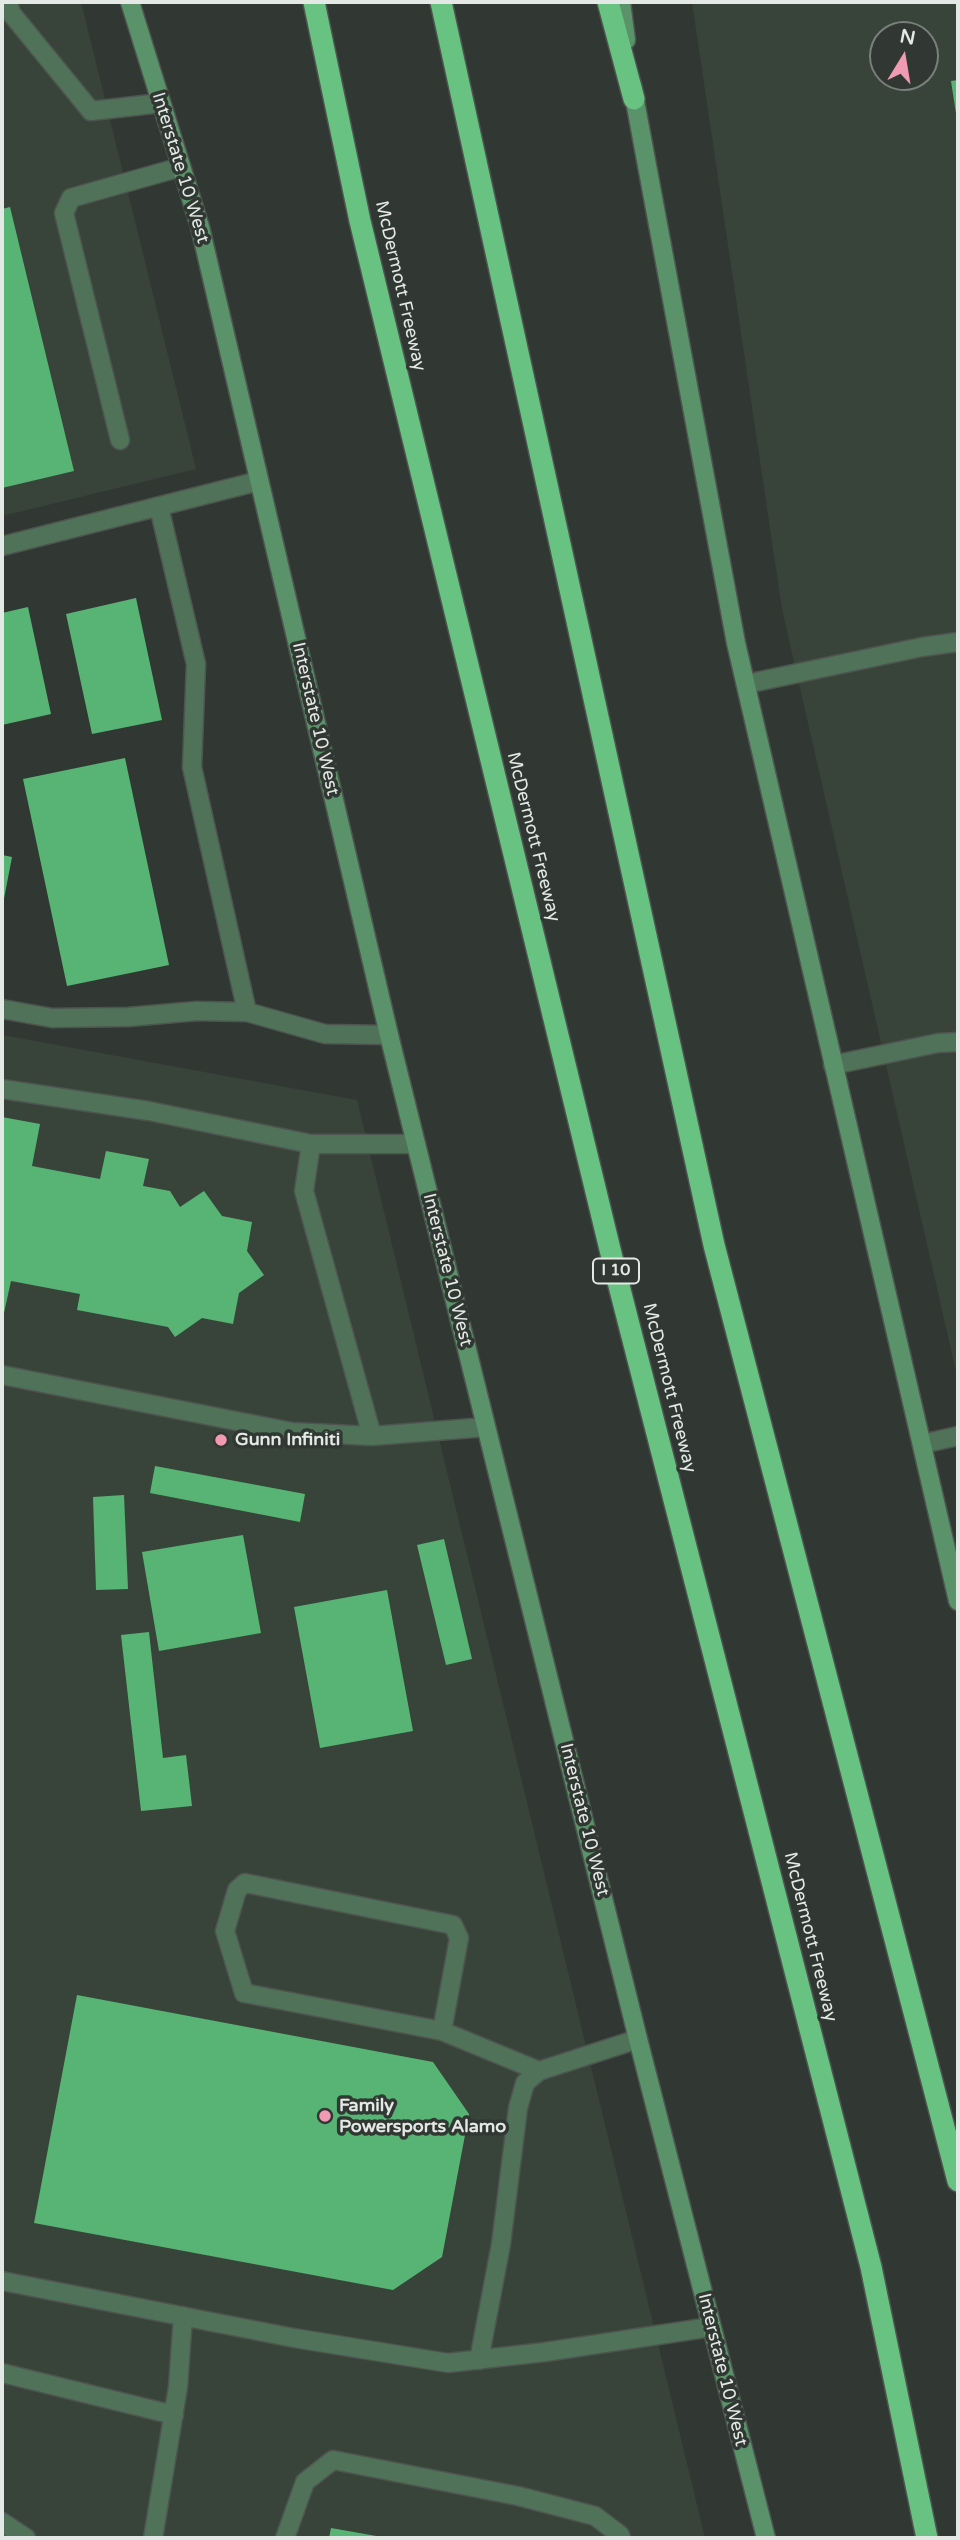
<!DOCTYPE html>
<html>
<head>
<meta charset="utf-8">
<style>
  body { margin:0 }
  #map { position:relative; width:960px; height:2540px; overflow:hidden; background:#313833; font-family:"Varela Round",sans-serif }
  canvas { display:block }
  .frame { position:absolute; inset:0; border:4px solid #e5e9e6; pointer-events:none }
  .north { position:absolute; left:869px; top:21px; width:70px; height:70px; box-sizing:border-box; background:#313833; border:2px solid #797f7b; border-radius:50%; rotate:11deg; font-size:19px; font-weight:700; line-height:28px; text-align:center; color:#e5e9e6 }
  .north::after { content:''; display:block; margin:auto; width:24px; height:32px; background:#f19ab3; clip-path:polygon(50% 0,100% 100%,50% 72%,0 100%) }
</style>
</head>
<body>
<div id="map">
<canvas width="960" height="2540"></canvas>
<div class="frame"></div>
<div class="north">N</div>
</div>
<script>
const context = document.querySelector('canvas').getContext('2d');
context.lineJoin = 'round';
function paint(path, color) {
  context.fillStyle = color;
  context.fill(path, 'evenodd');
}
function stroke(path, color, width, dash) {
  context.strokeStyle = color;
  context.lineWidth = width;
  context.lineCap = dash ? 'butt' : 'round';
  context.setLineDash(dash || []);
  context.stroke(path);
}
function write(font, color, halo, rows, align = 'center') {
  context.font = font + ' "Varela Round",sans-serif';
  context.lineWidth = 7;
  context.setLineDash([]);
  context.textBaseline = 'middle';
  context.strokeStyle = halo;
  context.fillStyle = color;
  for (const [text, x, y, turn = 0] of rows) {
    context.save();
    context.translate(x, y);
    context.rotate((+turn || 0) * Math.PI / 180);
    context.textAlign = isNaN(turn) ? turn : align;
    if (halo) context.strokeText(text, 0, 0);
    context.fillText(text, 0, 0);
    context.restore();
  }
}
const built = new Path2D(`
  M2 2H81L196 469 2 516Z
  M692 2H958V1380L782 609ZM883 35H925V77H883Z
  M2 1035 357 1100 705 2538H2Z`);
const building = new Path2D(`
  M958 80V120H957L951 81Z
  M10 207 74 471 2 488V209Z
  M136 598 162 720 92 734 66 614Z
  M28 607 51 714 2 725V613Z
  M125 758 169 965 67 986 23 779Z
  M2 855 12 857 3 904H2Z
  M2 1117 40 1124 32 1166 100 1179 106 1151 149 1159 143 1186 170 1191 180 1207 204 1191 222 1216 252 1222 247 1251 264 1275 239 1293 233 1324 202 1318 175 1337 168 1327 77 1310 80 1294 11 1281 2 1322Z
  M155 1466 305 1494 300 1522 150 1493Z
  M124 1495 128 1589 96 1590 93 1497Z
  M243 1535 261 1633 159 1651 142 1552Z
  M444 1539 472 1659 446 1665 417 1545Z
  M387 1590 413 1731 320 1748 294 1607Z
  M149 1632 163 1758 186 1755 192 1806 141 1811 121 1635Z
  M77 1995 433 2062 469 2114 442 2257 393 2290 34 2223Z
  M331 2528 382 2537V2538H329Z`);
const service = new Path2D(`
  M8 2 11 13 91 111 161 103
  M120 440 64 213 71 198 181 167
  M159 507 196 664 192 767 247 1012
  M2 546 259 481
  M746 684 922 647 958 642
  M2 1009 52 1018 128 1017 197 1011 247 1012 325 1034 389 1035
  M833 1065 938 1043 958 1042
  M2 1089 149 1111 311 1144H416
  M311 1144 304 1191 372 1436
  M2 1375 292 1432 372 1436 486 1427
  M922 1444 958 1436
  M442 2031 244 1993 225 1931 237 1890 245 1883 453 1925 459 1938 442 2031 539 2071
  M2 2281 294 2338 448 2363 545 2352 711 2327
  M479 2360 501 2244 518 2108 525 2083 539 2071 638 2039
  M2 2373 174 2415
  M2 2522 26 2538
  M153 2538 178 2387 183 2316
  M285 2538 305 2482 333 2460 518 2496 595 2516 620 2535 621 2538`);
const secondary = new Path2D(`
  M130 2 200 227 389 1035 638 2039 766 2538
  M621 2 626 40
  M632 85 736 643 958 1601`);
const motorway = new Path2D(`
  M314 2 360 221 616 1274 871 2267 927 2538
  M441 2 714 1245 958 2181
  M608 2 634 99`);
const markers = [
  [221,1440,7,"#f19ab3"],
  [325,2116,7,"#f19ab3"]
];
const shields = [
  [616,1271,46]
];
const shieldNames = [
  ["I 10",616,1271]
];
const streetNames = [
  ["Interstate 10 West",180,168,73],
  ["McDermott Freeway",400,286,77],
  ["Interstate 10 West",315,719,77],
  ["McDermott Freeway",533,837,76],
  ["Interstate 10 West",447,1270,76],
  ["McDermott Freeway",669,1388,76],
  ["Interstate 10 West",584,1820,76],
  ["McDermott Freeway",810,1937,76],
  ["Interstate 10 West",722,2370,76]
];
const poiNames = [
  ["Gunn Infiniti",235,1440],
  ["Family",339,2106],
  ["Powersports Alamo",339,2127]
];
paint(built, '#38443a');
paint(building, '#58b474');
stroke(service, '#4e5450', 21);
stroke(secondary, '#4e5450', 21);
stroke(motorway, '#4e5450', 24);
stroke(service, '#4f7258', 18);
stroke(secondary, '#5a9369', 18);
stroke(motorway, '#68c382', 21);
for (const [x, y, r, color] of markers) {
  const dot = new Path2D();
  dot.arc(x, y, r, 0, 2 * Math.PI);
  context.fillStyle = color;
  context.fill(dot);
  stroke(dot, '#313833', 2.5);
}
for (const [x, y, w] of shields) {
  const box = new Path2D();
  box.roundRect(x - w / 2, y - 12.5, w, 25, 5);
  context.fillStyle = '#313833';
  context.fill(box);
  stroke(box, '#e5e9e6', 2);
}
write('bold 16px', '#e5e9e6', null, shieldNames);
write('18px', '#e5e9e6', '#313833', streetNames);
write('bold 18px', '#e5e9e6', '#313833', poiNames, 'left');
</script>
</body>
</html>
